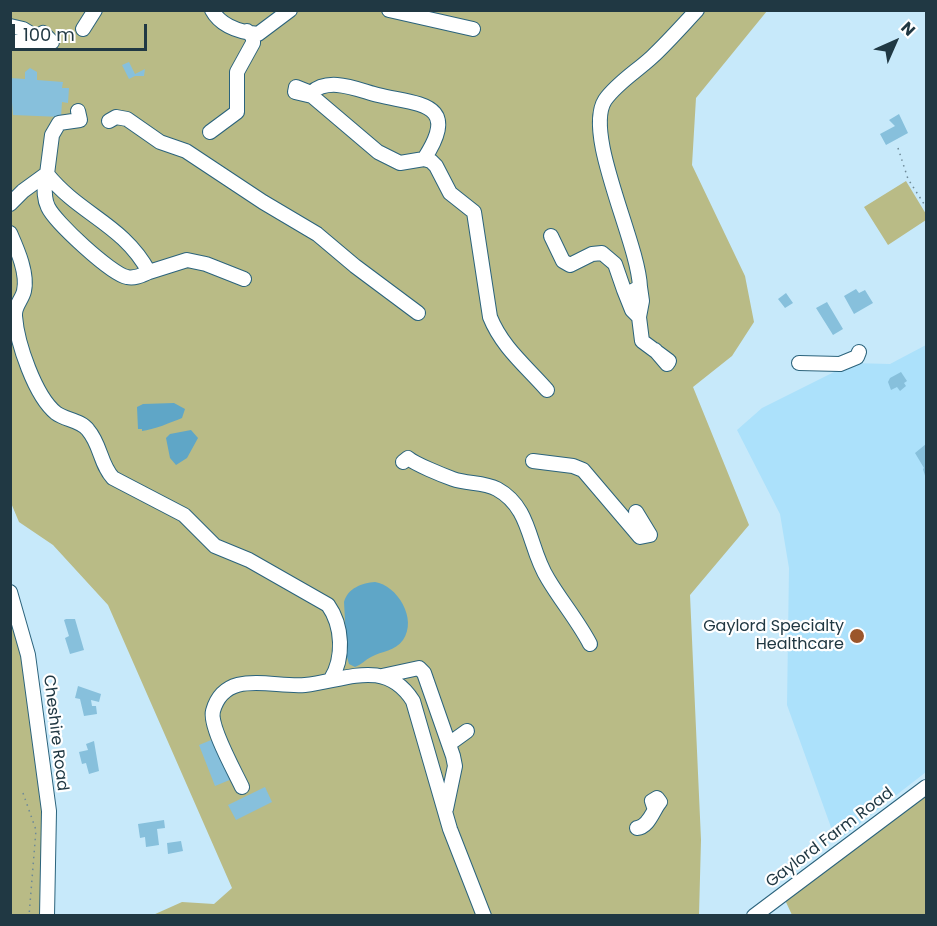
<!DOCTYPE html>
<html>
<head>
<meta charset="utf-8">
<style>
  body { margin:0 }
  #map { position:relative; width:937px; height:926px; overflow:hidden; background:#c7e9fa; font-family:Poppins,sans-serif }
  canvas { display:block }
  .frame { position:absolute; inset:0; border:12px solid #203843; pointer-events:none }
  .north { position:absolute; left:865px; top:12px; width:60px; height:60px; -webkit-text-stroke:4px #fff; paint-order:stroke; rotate:45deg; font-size:16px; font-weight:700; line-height:24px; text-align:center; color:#203843 }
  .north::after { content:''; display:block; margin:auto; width:21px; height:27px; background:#203843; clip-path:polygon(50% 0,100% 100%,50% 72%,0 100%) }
  .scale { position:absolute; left:12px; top:24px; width:135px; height:27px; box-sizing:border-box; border:3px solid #203843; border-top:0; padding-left:8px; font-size:18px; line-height:21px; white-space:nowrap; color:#203843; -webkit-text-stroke:4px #fff; paint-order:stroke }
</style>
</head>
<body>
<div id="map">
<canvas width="937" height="926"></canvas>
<div class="frame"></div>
<div class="north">N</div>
<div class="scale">100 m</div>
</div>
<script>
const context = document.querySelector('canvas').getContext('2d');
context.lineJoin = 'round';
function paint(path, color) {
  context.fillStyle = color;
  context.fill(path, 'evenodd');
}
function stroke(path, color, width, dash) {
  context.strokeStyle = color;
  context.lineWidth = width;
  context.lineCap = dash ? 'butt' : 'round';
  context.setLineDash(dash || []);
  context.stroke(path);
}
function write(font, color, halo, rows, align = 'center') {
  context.font = font + ' Poppins,sans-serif';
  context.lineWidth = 4.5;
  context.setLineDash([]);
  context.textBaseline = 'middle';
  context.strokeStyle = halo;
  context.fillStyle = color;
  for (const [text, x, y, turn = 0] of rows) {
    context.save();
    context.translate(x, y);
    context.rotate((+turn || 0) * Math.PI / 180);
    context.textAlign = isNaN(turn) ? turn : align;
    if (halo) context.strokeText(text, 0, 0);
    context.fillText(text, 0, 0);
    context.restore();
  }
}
const built = new Path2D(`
  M926 345V772L840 839 832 830 787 705 789 568 780 514 737 430 762 408 852 363 890 364Z`);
const green = new Path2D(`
  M10 11H767L696 98 692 165 745 276 754 322 732 356 693 387 749 525 690 595 701 840 699 915H153L182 902 214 904 232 888 108 605 53 545 19 522 11 503Z
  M906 181 926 214V220L888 245 864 207Z
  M10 609 21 643 42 805 41 915H11Z
  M926 796V915H792L785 900Z`);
const water = new Path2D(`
  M174 403 185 409 182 418C172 422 153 430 142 431V429H138L137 407 143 404Z
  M191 430 198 438 187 458 176 465 170 458 166 438 170 434Z
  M375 582C397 585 418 619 403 640 395 651 382 651 371 657 365 660 361 665 355 667L349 664 347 657 344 602C348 588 362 583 375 582Z`);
const building = new Path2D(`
  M129 62 135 74 145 69 144 76H135L129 79 122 65Z
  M30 68 37 72V80L63 82 62 88H69L68 103 62 102 61 117 13 115 10 78 25 79V72Z
  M899 114 908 133 886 145 880 134 895 126 889 120Z
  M856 289 859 293 865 290 873 303 854 314 844 296Z
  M786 293 793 303 785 308 778 299Z
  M827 302 843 329 833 335 816 308Z
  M901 372 907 381 904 383 906 386 900 391 897 387 891 390 888 382 890 378Z
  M926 444V479L923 469 924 468 915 453Z
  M66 619H75L84 650 70 654 65 638 69 636 64 620Z
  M78 686 101 694 99 702 91 700 92 706H96L97 714 84 716 80 699 75 698Z
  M216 738 232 779 215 786 199 745Z
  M94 741 99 771 89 774 86 763 82 764 79 752 88 750 86 744Z
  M265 787 272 802 236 820 228 805Z
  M164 820 165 828 157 829 159 845 146 847 145 837 140 838 138 824Z
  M181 841 183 851 168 854 167 843Z`);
const path = new Path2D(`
  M898 148 908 179 926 207
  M23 793 36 830 29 916`);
const minor = new Path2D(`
  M212 10C221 27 240 32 258 34L290 10
  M389 10 473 29
  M10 26 23 29 36 37 43 33 52 42H10
  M83 29 95 10
  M78 111 80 120 59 123 52 135 47 174C80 215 123 224 149 272L187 260 206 264 244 279
  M109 121 116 117 127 119 160 142 186 151 263 202 317 234 355 266 418 313
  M210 132 237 112V72L253 43V37L247 31
  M424 159C461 102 419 105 378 95 358 90 329 76 311 93L296 87 295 92 312 96 378 152 400 163 424 159 431 161 436 166 450 193 474 212 490 317C502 347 526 366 547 390
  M45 175C45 186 43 197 48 207 55 222 111 274 127 277 135 279 142 275 149 272
  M10 204 23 191 45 175
  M10 233C17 249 28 273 24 291 22 300 14 306 15 316 17 343 35 396 56 413 65 420 81 420 88 430 101 445 100 464 113 478L184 515 215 546 249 560 328 605C343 626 344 658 331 679
  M551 236 563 261 570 265 592 254 602 253 615 264 624 290 629 293 640 287C638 241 583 134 605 100 617 83 637 71 652 57 668 42 682 26 697 10
  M624 290 632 310 639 317 642 341 669 361 667 364 655 350
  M639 317 642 301 640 287
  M799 363 840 364 857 357 859 352
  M533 461 573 466 583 470 640 537 650 535 636 512
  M403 462 408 458C415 464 442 475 453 479 467 484 484 482 497 489 532 508 528 548 548 579 561 601 578 621 590 644
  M10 592 28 655 49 811 47 916
  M382 676 419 668 424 673 453 756 455 766 446 809
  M449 744 467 731
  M242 787C235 772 209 726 213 711 225 668 273 688 305 685 345 681 385 657 413 701L450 829 484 916
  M637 828C649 827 653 810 660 802L657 798 652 801 654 807
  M754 916 926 787`);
const markers = [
  [857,636,8,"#9b562b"]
];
const poiNames = [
  ["Gaylord Specialty",844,627],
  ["Healthcare",844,645]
];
const streetNames = [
  ["Cheshire Road",55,733,83],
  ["Gaylord Farm Road",830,838,-37]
];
paint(built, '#ace1fb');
paint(green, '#b9bb86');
paint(water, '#5fa6c7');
paint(building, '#87c0dc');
stroke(minor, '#2b637c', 16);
stroke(path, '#6d8997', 1.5, [1.5, 4.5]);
stroke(minor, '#fff', 14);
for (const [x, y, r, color] of markers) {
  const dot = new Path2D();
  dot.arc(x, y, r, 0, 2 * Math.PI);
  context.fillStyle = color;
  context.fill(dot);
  stroke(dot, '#fff', 2);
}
write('16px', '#203843', '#fff', poiNames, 'right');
write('16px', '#203843', '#fff', streetNames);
</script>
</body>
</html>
